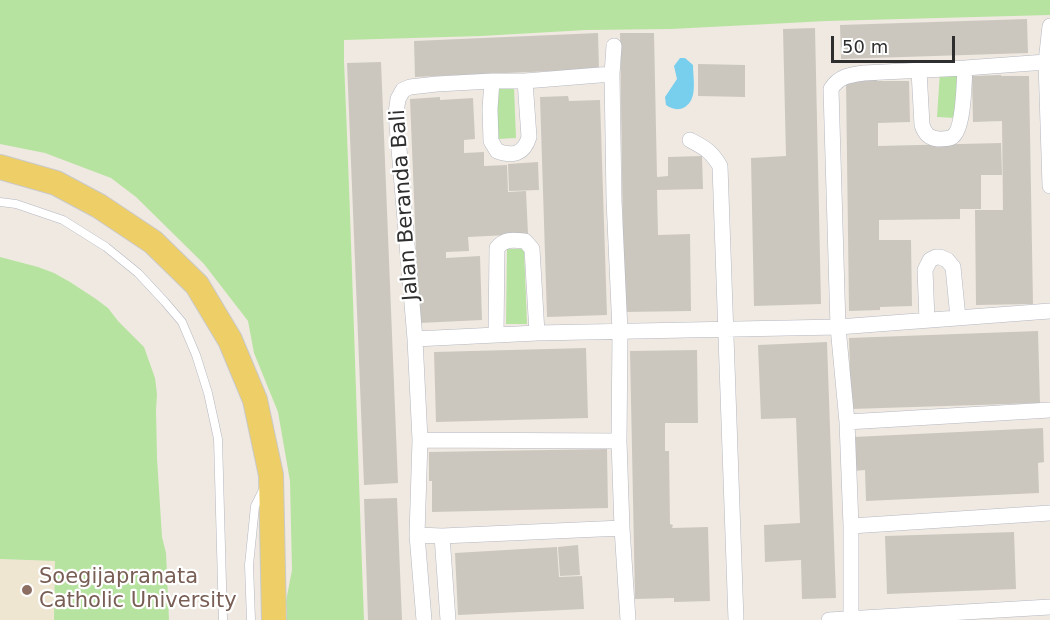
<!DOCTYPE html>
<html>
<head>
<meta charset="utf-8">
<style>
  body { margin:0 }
  #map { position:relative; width:1050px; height:620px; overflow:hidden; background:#efe9e1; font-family:"DejaVu Sans",sans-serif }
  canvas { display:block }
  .scale { position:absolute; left:831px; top:36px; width:124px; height:27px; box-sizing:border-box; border:3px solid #2e2e2e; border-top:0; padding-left:8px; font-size:18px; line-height:21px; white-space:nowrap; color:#2e2e2e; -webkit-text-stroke:4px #fff; paint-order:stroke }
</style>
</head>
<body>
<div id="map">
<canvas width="1050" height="620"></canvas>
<div class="scale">50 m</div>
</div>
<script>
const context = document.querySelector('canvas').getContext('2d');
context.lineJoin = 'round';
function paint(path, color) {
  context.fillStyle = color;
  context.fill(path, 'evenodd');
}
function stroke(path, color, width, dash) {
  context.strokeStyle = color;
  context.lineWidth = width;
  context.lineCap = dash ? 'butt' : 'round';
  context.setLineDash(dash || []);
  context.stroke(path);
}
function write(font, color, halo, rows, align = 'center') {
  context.font = font + ' "DejaVu Sans",sans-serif';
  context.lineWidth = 4.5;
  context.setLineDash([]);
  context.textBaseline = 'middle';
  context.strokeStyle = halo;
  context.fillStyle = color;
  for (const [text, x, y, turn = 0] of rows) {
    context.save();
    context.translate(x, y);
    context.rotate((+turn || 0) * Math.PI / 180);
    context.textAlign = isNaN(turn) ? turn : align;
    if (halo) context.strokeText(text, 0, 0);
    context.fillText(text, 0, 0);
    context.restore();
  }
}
const education = new Path2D(`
  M0 559 55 561 54 620H0Z`);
const green = new Path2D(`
  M0 0H1050V15L827 21 671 29 586 30 481 36 344 40V61C352 247 357 434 364 620H287L286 601 292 570 290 481 278 412 254 353 248 321 204 264 136 197 111 178 45 153 0 144Z
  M940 71 960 72 957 118 937 117Z
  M514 87 516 138 498 139 496 88Z
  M507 249H524L527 324H506Z
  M0 257 38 267 54 273 70 282 96 299 108 308 118 321 144 347 155 378 157 394 156 410 157 458 162 537 166 553 169 620H54L55 561 0 559Z`);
const water = new Path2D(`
  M680 58H685L693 65C693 79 698 99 685 107 678 111 672 109 666 105L665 97 677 79 674 66Z`);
const building = new Path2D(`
  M1027 19 1028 53 841 59 840 25Z
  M815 28 821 304 754 306 751 158 786 156 783 29Z
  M598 33 599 69 415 77 414 41Z
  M620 33H654L657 177 668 176V157L702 156 703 189 657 190 658 235 690 234 691 311 624 312Z
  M381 62 398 483 364 485 347 63Z
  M698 64 745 65V97L698 96Z
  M1001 75V76H1029L1033 304 976 305 975 210H1003L1002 121 973 122 972 76Z
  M877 79V81H909L910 122 878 123V146L1001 143 1002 175H981V209H960V219L879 220V240H911L912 306 880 307V310L849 311 846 80Z
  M568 96 569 101 600 100 607 315 547 317 540 97Z
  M440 97V100L473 98 475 139 464 140V153L484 152V166L507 165 508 192 526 191 528 234 468 237 469 251 446 252V258L480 256 482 320 419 323 410 99Z
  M538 162 539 190 509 191 508 164Z
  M1038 331 1040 403 851 409 849 338Z
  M827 342 836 598 802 599 801 560 765 562 764 525 800 523 799 496 796 418 761 419 758 345Z
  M586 348 588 418 436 422 434 352Z
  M697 350 698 423H665V451H669L670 524 673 525 672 528 708 527 710 601 674 602V598L635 599 630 351Z
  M1043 428 1044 462 1038 463 1039 493 866 501 865 470 854 471 853 437Z
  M607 449 608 508 432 512V481H429V452Z
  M397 498 402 620H368L364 499Z
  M1014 532 1016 589 887 594 885 536Z
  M578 545 580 575 560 576 558 547Z
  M557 547 559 577 582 576 584 609 458 615 455 553Z`);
const lane = new Path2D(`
  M0 202 16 204 63 220 106 247 138 273 165 302 182 322 196 355 208 393 218 439 223 620
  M251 620 249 565 255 506 263 490`);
const street = new Path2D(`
  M614 46 612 74 614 200 620 331 619 441 622 528 628 620
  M1046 62 1050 26
  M919 71 922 125C925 134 929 138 938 139 942 139 949 139 952 137 964 130 964 82 965 68
  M612 74 525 81H492L437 84 410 87 403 90 398 99 396 113 415 339 420 440 619 441
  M492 81 490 109 491 141 497 151C513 157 524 154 529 137L525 81
  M690 140C705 148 711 151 720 166L736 620
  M927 320 925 270 930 260 936 257H940L947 260 953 267 958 318
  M496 335 497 248C505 238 514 240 525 241L532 249 537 333
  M415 339 537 333 838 327 1050 311
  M847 422 1050 410
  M420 440 417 535 424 620
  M851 526 1050 513
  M417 535 442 536 622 528
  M442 536 448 620
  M829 620 1050 607
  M851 620V526L847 422 838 327 831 89C839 76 850 75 864 73L965 68 1046 62 1050 186`);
const primary = new Path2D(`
  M0 167 56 183 99 206 153 242 197 285 230 340 255 400 271 475 274 620`);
const markers = [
  [27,590,6,"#8d6e63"]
];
const streetNames = [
  ["Jalan Beranda Bali",405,205,-94]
];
const educationNames = [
  ["Soegijapranata",39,578],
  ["Catholic University",39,602]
];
paint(education, '#efe6d2');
paint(green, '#b7e3a0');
paint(water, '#78ceed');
paint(building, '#cbc7bf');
stroke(lane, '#b4b7c1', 9);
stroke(street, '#b4b7c1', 16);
stroke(primary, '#c9c9c9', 26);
stroke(lane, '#fff', 8);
stroke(street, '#fff', 15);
stroke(primary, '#eecf67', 24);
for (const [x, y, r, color] of markers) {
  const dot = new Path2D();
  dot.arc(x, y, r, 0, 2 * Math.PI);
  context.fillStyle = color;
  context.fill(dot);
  stroke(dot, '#fff', 2);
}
write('21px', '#2e2e2e', '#fff', streetNames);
write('21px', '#785e54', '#fff', educationNames, 'left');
</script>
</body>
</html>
